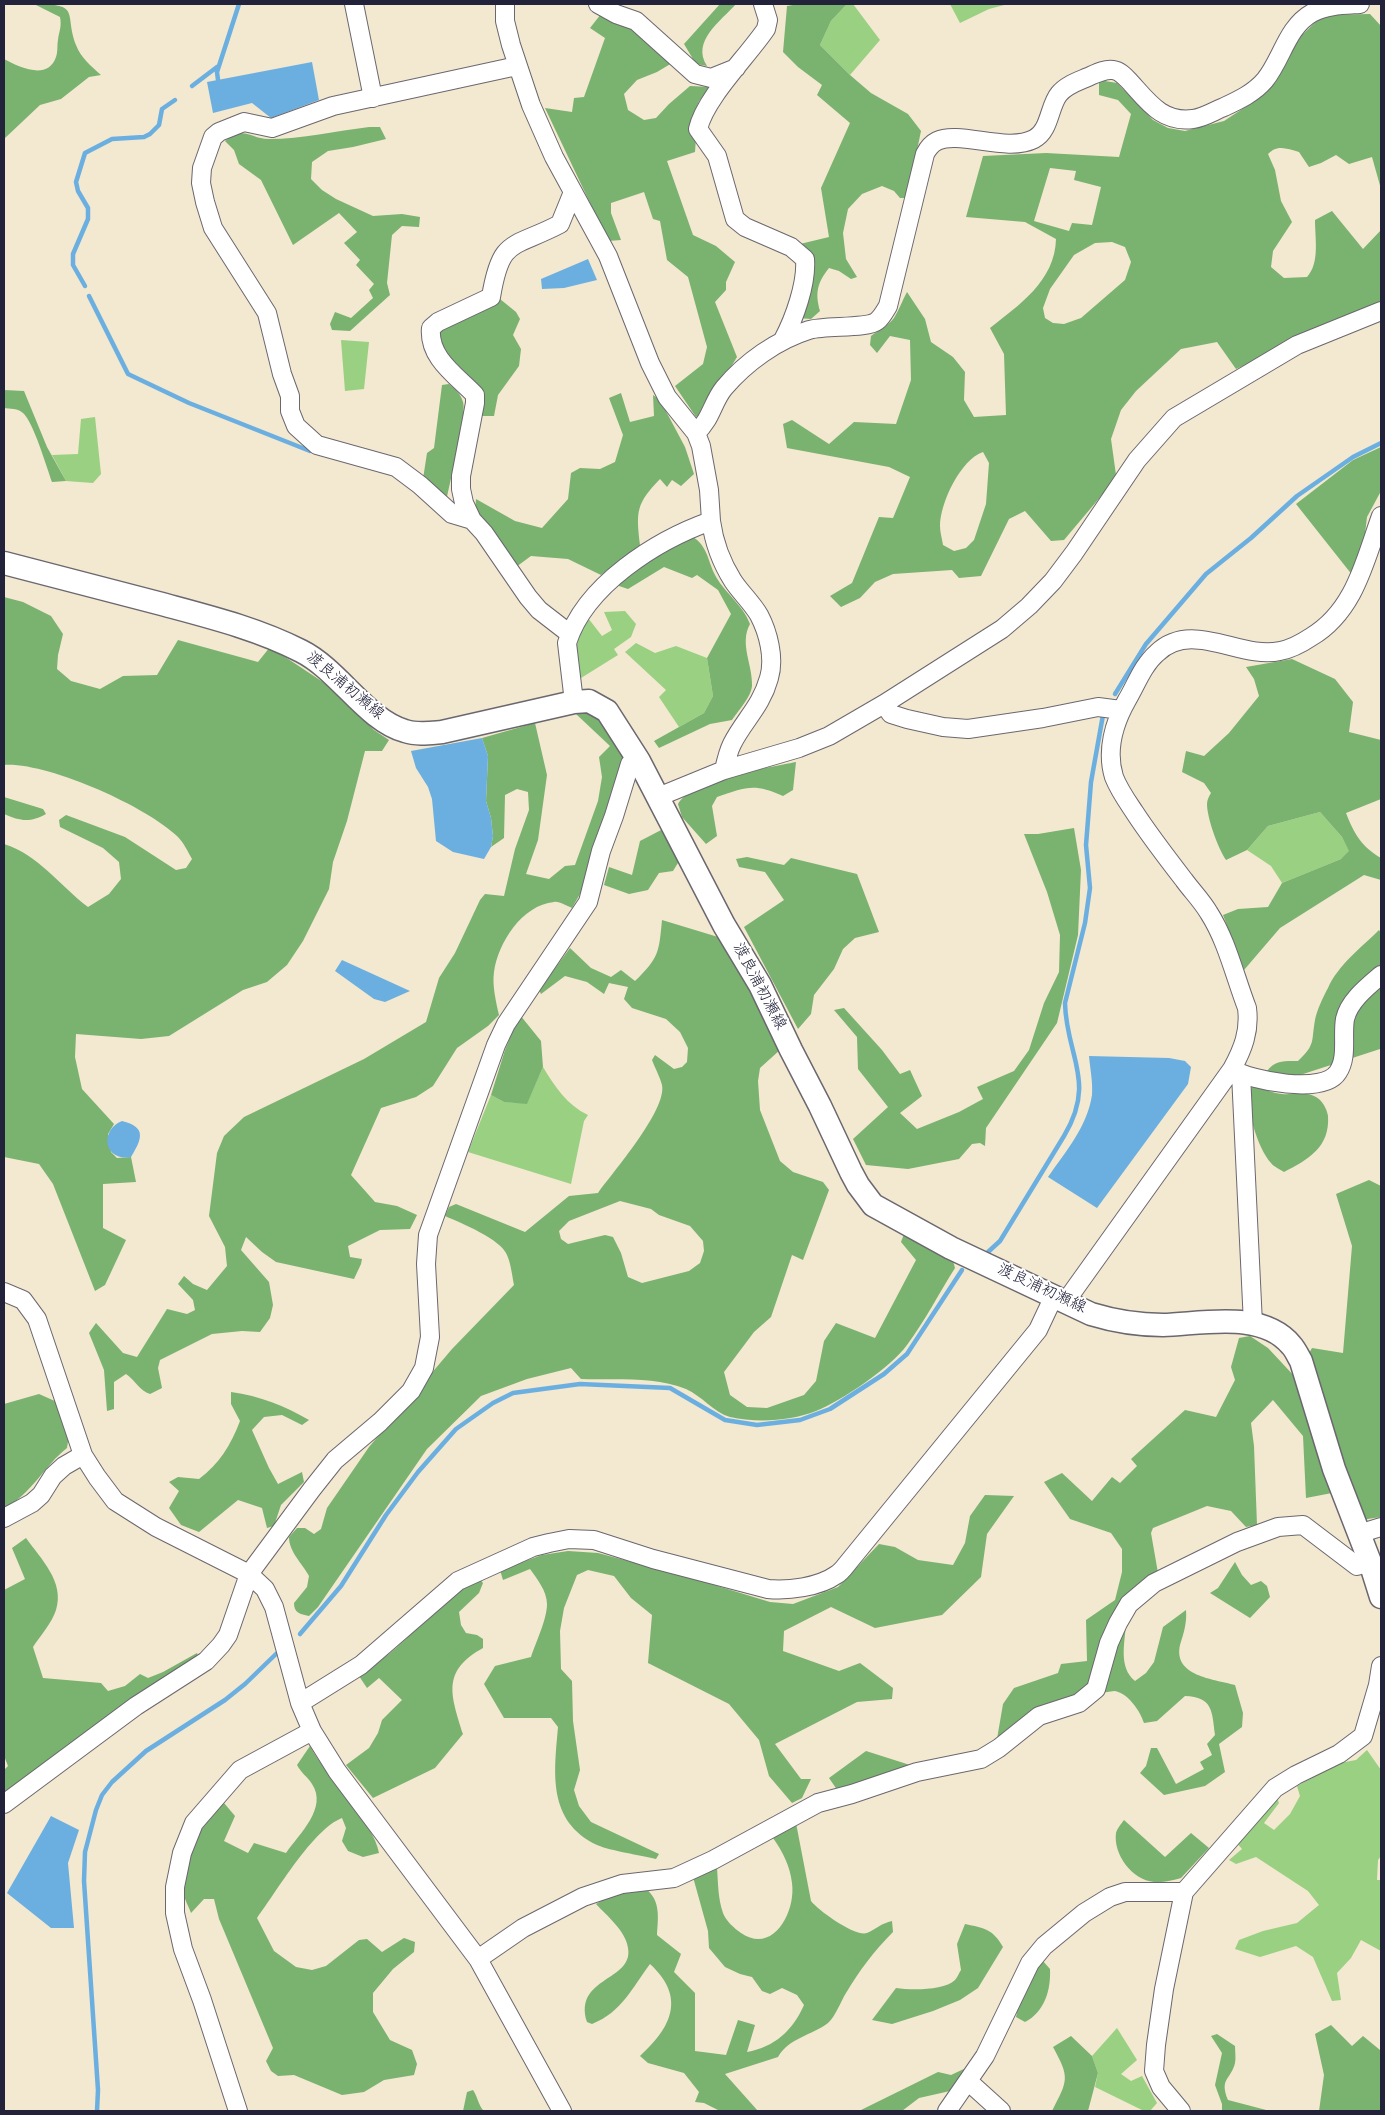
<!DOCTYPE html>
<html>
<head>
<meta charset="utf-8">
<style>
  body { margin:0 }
  #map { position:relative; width:1385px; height:2115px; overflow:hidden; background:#f3e8d0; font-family:"Gochi Hand",sans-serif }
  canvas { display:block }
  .frame { position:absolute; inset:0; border:5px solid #22223b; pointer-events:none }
</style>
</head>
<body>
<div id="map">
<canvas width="1385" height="2115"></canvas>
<div class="frame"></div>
</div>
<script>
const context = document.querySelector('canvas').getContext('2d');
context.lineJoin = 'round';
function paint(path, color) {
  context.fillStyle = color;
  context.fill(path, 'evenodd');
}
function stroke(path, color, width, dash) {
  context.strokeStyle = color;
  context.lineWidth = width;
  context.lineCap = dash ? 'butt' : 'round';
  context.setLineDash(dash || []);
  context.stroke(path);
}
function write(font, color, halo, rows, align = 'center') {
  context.font = font + ' "Gochi Hand","Klee One",sans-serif';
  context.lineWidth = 4;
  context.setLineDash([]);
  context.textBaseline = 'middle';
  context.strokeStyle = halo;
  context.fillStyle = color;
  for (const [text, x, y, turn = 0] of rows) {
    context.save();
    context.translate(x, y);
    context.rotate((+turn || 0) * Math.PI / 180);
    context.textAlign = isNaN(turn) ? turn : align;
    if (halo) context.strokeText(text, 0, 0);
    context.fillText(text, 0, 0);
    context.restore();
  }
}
const green = new Path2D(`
  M847 4H853L880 40 850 75 820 45 831 21Z
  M950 4H1008L989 9 960 23Z
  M341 340 369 342 364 389 345 391Z
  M95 417 101 474 93 483 66 481 52 455 78 454 81 419Z
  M625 611 636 624 631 637 614 649 618 655 581 678C572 653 576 641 588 618L602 636 612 630 604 612Z
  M636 643 655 653 676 646 707 658 713 696 704 713 679 727 659 697 666 690 625 652Z
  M1320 812 1342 837 1350 852 1341 859 1282 883 1271 866 1247 850 1268 826Z
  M543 1067C555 1087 567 1105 588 1115L584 1121 571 1184 468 1152 491 1095 504 1102 527 1103Z
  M1367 1750 1381 1770V1856L1378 1860 1377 1880H1381V1951L1361 1940 1351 1958 1337 1973 1341 2000 1332 2001 1313 1957 1296 1946 1260 1957 1235 1949 1239 1940 1263 1931 1297 1923 1319 1905 1308 1891 1256 1857 1236 1864 1229 1860 1242 1849 1236 1842 1277 1798 1279 1803 1264 1823 1274 1830 1290 1814 1300 1796 1297 1786 1340 1763 1356 1760Z
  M1117 2028 1137 2060 1121 2074 1131 2081 1142 2076 1157 2103 1150 2111H1144L1095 2087 1098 2073 1092 2056Z`);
const forest = new Path2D(`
  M34 4C82 4 64 13 76 45 81 58 91 66 101 75L89 77 61 99 40 105 4 139V59C19 67 48 81 56 57 58 52 57 45 58 40 59 31 62 27 60 17Z
  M720 4H736C721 21 691 41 707 66L696 64 684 44Z
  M799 4H847L831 21 820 45 850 75 871 93 908 114 921 131 907 198H900L894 191 882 186 862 194 848 209 843 233 846 259 857 277 851 279 839 271 829 268C817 283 815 293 820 311L811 319 798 318 815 269 800 244 829 237 821 188 850 123 817 95 822 85 798 67 783 52 787 6Z
  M601 14 631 29 672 63 657 72 637 80 624 94 628 110 644 120 656 118 669 104 690 86 711 87 699 101 690 123 696 138 695 152 667 161 693 235 716 246 735 262 726 282V290L715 302 737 357 702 414 696 417 675 386 703 364 707 347 688 277 667 260 660 221 653 219 644 192 611 203V213L621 240 608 241 545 108 572 112 574 98 584 97 605 38 590 28Z
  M1370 14 1381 26V189L1372 157 1349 164 1336 155 1321 163 1309 167 1299 152C1287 149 1278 144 1268 154L1275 170 1281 201 1292 222 1273 251 1271 267 1284 278 1307 277C1320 263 1315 239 1315 220L1332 211 1363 249 1381 230V304L1236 369 1217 342 1181 349 1136 391 1121 410 1111 439 1116 475 1107 489 1064 540 1051 541 1025 511 1009 519 981 576 959 578 952 570 893 574 875 582 860 598 841 607 830 596 852 583 879 517 893 518 910 477 889 467 787 448 783 424 792 420 829 444 854 422 896 424 911 380 910 340 890 336 877 353 870 345 871 336C879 330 888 326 894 318 899 310 902 301 907 292L925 319 931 342 953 357 965 372 964 400 974 417 1006 415 1004 354 990 328C1019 305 1055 281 1056 239L1025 222 966 217 983 156 1046 153 1119 157 1131 114 1118 100 1099 95V80L1117 83 1153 120 1168 128 1185 131 1224 121 1256 100 1274 79 1302 35 1323 15ZM1050 168 1076 171 1074 180 1101 187 1092 225 1072 223 1069 231 1034 221ZM1112 242 1125 247 1131 262 1125 280 1081 318 1064 324 1053 323 1045 318 1043 308 1050 289 1074 255 1095 243ZM983 452 989 463 986 504 974 540 966 548 954 551 943 545C942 539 940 532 940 526 940 503 961 459 983 452Z
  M369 127H380L386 139 353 147 328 151 312 162 311 179 322 190 336 199 373 216 402 214 420 217 419 227 402 226 392 235 387 283 390 295 350 331 332 330 330 324 335 312 351 318 373 298 369 290 374 284 356 265 360 260 344 243 357 232 339 213 293 245 261 180 239 164 234 150 225 141C246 125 249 139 269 139 302 139 336 131 369 127Z
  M500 299 516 312 520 319 513 335 521 349 519 366 498 395 494 416H481V392L470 378 450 361 435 331 446 323Z
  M449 384C455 389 461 394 463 402 467 414 450 482 447 498L423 479 427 453 434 448 442 385Z
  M4 390 24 391 47 447 66 481 52 482C47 468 33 421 23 413 18 408 10 409 4 408Z
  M621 393 630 422 654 416 653 395 660 400 685 447 694 474 681 486 672 480 667 487 660 479C636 504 636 511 640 545L601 575 568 559 531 556 516 567 475 512 476 499 515 521 542 528 568 499 571 473 580 468 600 469 615 462 623 435 609 398Z
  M1381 447V491L1367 517 1363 550 1353 576 1296 504 1353 460Z
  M693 537C707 546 708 560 714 573 723 592 742 603 750 624 739 644 753 665 752 686 751 697 738 711 732 720L710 724 659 748 654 741 704 713 713 696 707 658 731 614 718 590 697 575 692 578 664 567 628 589 613 584 682 540Z
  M4 597 23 602 51 616 63 634 58 655 57 669 71 681 100 689 123 676 157 675 178 640 258 662 270 647 335 690 374 730 389 740 382 751H365L347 821 333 862 329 889 303 941 287 965 267 982 243 990 169 1036 141 1039 76 1034 75 1057 82 1089 114 1124 108 1134 111 1152 117 1158 131 1157 136 1182 103 1184V1228L126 1240 105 1285 95 1291 53 1184 39 1164 4 1157V844C39 855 60 886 88 907L109 894 121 879 119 862 103 848 60 827 59 820 66 815 125 837 176 870 186 868 192 859C188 852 184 843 178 837 146 806 47 762 4 765Z
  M1292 659 1335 679 1353 702 1349 732 1381 740V799L1346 813C1354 834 1362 847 1381 858V880L1364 875 1280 928 1244 970 1223 915 1238 909 1268 907 1282 883 1341 859 1349 851 1342 837 1320 812 1268 826 1247 850 1226 860C1218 848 1207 818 1207 804 1207 800 1209 796 1211 793L1204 783 1182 772 1186 751 1204 756 1229 733 1259 696 1254 679 1246 667Z
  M584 709 603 718 623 754 621 768 584 887 572 908C567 906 559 901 554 902 522 905 498 943 494 972 492 985 496 1002 499 1015L488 1026 457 1048 433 1086 416 1097 381 1108 351 1175 375 1202 397 1206 417 1215 410 1229 380 1230 348 1246 350 1257 362 1259 361 1264 354 1279 276 1262 262 1252 246 1237 241 1250 269 1282 273 1305 270 1318 260 1332 242 1331 212 1334 160 1360 158 1368 162 1388 150 1394C140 1391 135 1380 126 1374L114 1382V1409L107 1411 104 1370 89 1333 96 1323 123 1353 137 1357 167 1309 187 1314 195 1310 193 1300 178 1284 184 1276 193 1284 207 1290 227 1266 225 1247 209 1216 217 1153 224 1136 244 1117 364 1059 426 1022 439 978 455 953 480 900 485 894 504 896 515 849 529 810 528 792 517 789 505 795 504 838 491 847 493 836 491 818 486 801 488 756 482 738 535 723 547 775 538 840 526 874 549 879 565 866 575 865 598 801 602 777 599 757 610 746 576 714Z
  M796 762 793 790 783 796C754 783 746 787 717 797L712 806 717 836 706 844 682 817 678 804C693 779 767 768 796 762Z
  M4 797 43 809 46 814C30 823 20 821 4 814Z
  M665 828 681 858 673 871 659 873 648 890 629 894 604 885 609 867 632 875 640 841Z
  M1074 828 1081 870 1078 935 1057 1023 986 1128 985 1146 980 1143 972 1144 959 1159 908 1169 866 1165 853 1139 888 1107 858 1069 857 1037 834 1010 844 1008 882 1050 900 1074 910 1070 922 1096 900 1113 917 1129 959 1112 983 1099 977 1087 1014 1071 1029 1050 1044 1003 1059 972 1060 935 1047 892 1024 834H1038Z
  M747 857 784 865 791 858 857 874 879 932 855 938 843 949 834 969 814 995 811 1014 798 1029 744 927 784 900 765 872 739 867 736 859Z
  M662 920 718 937 743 967 781 1049 760 1068 758 1081 760 1110 780 1161 793 1172 823 1182 829 1190 803 1260 792 1255 771 1317 754 1332 724 1372 730 1395 747 1407 767 1408 804 1395 816 1381 824 1341 836 1323 875 1338 916 1260 901 1242 904 1234 952 1257 955 1268C939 1293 925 1321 907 1345 890 1368 843 1400 816 1411 791 1421 757 1423 730 1417 713 1412 702 1396 686 1389 654 1376 616 1380 581 1379L571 1368 527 1379 481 1396 427 1449 318 1607 309 1616C300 1614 294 1613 294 1603L307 1587 309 1576C302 1563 289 1552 289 1537L297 1528H305L314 1534 321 1529 327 1508 369 1447 452 1349 514 1285C512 1275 511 1264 507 1255 501 1239 461 1223 445 1216L449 1207 456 1204 525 1232 569 1196 598 1193C613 1172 667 1110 662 1085 660 1077 655 1068 652 1060L655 1055 674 1069 682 1067 687 1062 688 1048 680 1032 666 1019 632 1008 624 999 628 987 609 983 604 994 587 982 565 976 541 994 539 990 570 948 591 968 611 977 621 970 635 981C659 958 659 952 662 920ZM620 1201 651 1209 659 1215 690 1226 703 1241 704 1251 700 1263 689 1271 642 1283 628 1277 621 1253 613 1237 605 1235 568 1244 561 1239 559 1231 569 1221Z
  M1379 930 1381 933 1380 1049 1297 1076 1267 1071C1275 1060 1285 1061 1298 1061 1316 1044 1311 1042 1315 1020 1317 1010 1323 997 1328 988 1338 965 1362 947 1379 930Z
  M520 1015 541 1041 543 1067 527 1104 504 1102 491 1095 505 1050Z
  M1252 1087C1262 1088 1272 1093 1282 1094 1294 1095 1305 1091 1316 1097 1322 1100 1327 1109 1328 1116 1330 1147 1309 1159 1284 1172 1280 1169 1274 1167 1271 1163 1258 1149 1243 1103 1252 1087Z
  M1369 1180 1381 1186V1517L1361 1520 1308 1355 1312 1348 1343 1353 1352 1246 1336 1194Z
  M1250 1336 1268 1348 1296 1378 1332 1493 1306 1498 1303 1436 1273 1400 1251 1423 1254 1446 1257 1525 1246 1527 1231 1511 1207 1506 1153 1528 1151 1533 1158 1573 1144 1580 1092 1685 1081 1697 997 1739 1003 1704 1014 1688 1058 1673 1061 1664 1087 1661 1086 1620 1115 1600 1122 1572V1549L1111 1533 1070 1519 1044 1482 1062 1473 1092 1501 1112 1477 1120 1483 1137 1466 1131 1459 1185 1410 1216 1417 1235 1380 1231 1367 1239 1338Z
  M231 1392C260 1396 285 1406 309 1420L302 1425 282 1415 264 1417 252 1430 269 1468 278 1484 302 1472 304 1482 281 1505 274 1526 267 1528 262 1508 238 1500 199 1532 181 1525 169 1508 179 1491 169 1482 178 1477 199 1479C219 1464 231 1445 240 1421L231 1404Z
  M39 1394 57 1402 69 1435 67 1448C44 1466 31 1495 4 1508V1404Z
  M985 1495 1014 1496 987 1534 981 1577 942 1615 875 1628 831 1607 784 1631 783 1651 839 1671 860 1663 893 1688 892 1699 857 1702 775 1744 801 1779H811L802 1798 792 1803 769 1776 759 1740 729 1704 648 1663 652 1615 631 1598 614 1576 588 1570 577 1575 564 1608 560 1631 561 1669 572 1681 573 1721 580 1770 574 1790 579 1806 591 1822 659 1854 656 1859C640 1855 611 1851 597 1845 547 1821 554 1773 558 1727L551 1718H504L484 1684 495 1666 531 1657C536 1642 547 1619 547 1604 547 1591 537 1579 530 1569L503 1580 500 1570 542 1555 568 1551 598 1553 688 1577 770 1602 793 1604 838 1587 879 1544 895 1547 918 1560 953 1565 965 1543 970 1516Z
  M26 1538C41 1559 65 1582 56 1610 52 1623 40 1636 33 1647L43 1678 101 1683 108 1691 125 1686 140 1674 148 1678 163 1672 197 1653 199 1659 4 1795V1770L8 1766 4 1756V1590L25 1579 12 1548Z
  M1235 1562 1242 1575 1251 1585 1261 1581 1267 1586 1270 1597 1250 1618 1210 1593 1218 1588Z
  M479 1578 483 1583 479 1593 459 1612 461 1625 466 1633 477 1635 483 1639V1648C441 1671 451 1695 463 1734L435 1768 373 1798 346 1765 369 1748 378 1733 382 1720 402 1700 379 1678 367 1688 359 1676C371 1666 385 1658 396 1648 424 1624 446 1594 479 1578Z
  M1186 1610C1187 1623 1184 1632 1180 1645 1173 1676 1213 1679 1235 1685L1243 1713 1242 1727 1219 1744 1225 1772 1205 1786 1164 1795 1140 1773 1146 1766 1151 1748H1157L1176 1784 1204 1769 1200 1762 1212 1755 1207 1744 1215 1735C1212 1711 1213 1697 1185 1696L1157 1721 1144 1723C1140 1711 1129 1694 1115 1691 1112 1691 1106 1692 1103 1693L1115 1645 1126 1623C1125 1643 1118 1667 1135 1681L1146 1673 1154 1662 1163 1627Z
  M310 1746C326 1777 374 1822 379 1853L363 1857 348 1851 342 1841 346 1828 342 1818C313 1829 277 1891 257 1918L274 1951 296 1967 312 1970 326 1966 359 1940 367 1939 382 1952 404 1938 415 1942 414 1952 393 1969 373 1993V2012L390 2040 412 2050 417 2064 414 2075 384 2080 364 2092 342 2095 294 2075 278 2076 271 2071 266 2061 273 2048 219 1919 214 1899H204L191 1913C189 1907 185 1901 184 1895 176 1862 201 1825 224 1803L235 1816 224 1841 248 1853 254 1843 286 1853C299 1834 328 1808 312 1784 308 1777 301 1773 297 1765Z
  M866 1751 910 1765 840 1794 829 1778Z
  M1124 1820 1165 1857 1191 1833 1209 1848 1181 1878C1173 1880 1163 1883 1154 1882 1132 1880 1113 1854 1116 1833 1117 1829 1121 1824 1124 1820Z
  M796 1823 811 1901C819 1911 855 1937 867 1933 876 1929 882 1923 892 1921L893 1932C873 1952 860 1970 846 1993 841 2001 835 2017 828 2023 812 2035 789 2038 778 2057L725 2074 758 2111H720L704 2103 695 2102 699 2092 684 2073 648 2063 640 2056C672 2027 686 1997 650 1964 632 1988 622 2012 592 2024L587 2022C573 1977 634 1981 628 1948 626 1931 607 1916 596 1904 612 1894 628 1891 646 1889 661 1901 658 1918 657 1935L681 1954 674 1972 695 1993V2051L726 2055 738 2020 755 2025 747 2052C775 2047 793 2030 804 2005L797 1995 782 1988 770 1994 762 1991 752 1977 740 1974 725 1967 709 1948 708 1931 693 1877 717 1867C718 1882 718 1899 723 1913 726 1921 734 1928 741 1933 773 1955 796 1912 792 1883 790 1866 783 1852 773 1838Z
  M965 1924C984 1928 993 1929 1003 1947L978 1988 960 2000 933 2011 892 2024 872 2020 896 1988C910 1990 944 1991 955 1980 957 1978 959 1973 961 1970L957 1944Z
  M1042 1960 1050 1969C1051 1989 1045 2012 1025 2022L1016 2017C1020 1995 1030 1979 1042 1960Z
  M1331 2025 1352 2046 1363 2036 1380 2050 1381 2049V2111H1319L1324 2075 1315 2034Z
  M1217 2034 1235 2046C1235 2051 1236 2058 1235 2063 1231 2080 1219 2078 1228 2100L1270 2111H1222V2104L1215 2085 1222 2053 1211 2036Z
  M1071 2036 1092 2056 1098 2073 1088 2111H1052C1068 2080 1070 2078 1053 2047Z
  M966 2068 950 2091 919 2098 902 2111H859L938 2072 951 2075Z
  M473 2090C478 2097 478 2105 484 2111H463L467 2092Z`);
const water = new Path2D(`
  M312 62 319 100 271 118 252 103 213 113 207 82Z
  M588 259 597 280 564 288 542 289 541 279Z
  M482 738 488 756 486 801 491 818 493 836 491 847 484 859 453 852 436 841 432 799 428 787 416 768 411 751Z
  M342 960 410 991 385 1002 374 999 335 971Z
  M1089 1056 1169 1058 1185 1061 1191 1067 1188 1084 1097 1208 1048 1177C1066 1151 1087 1127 1092 1095 1093 1082 1090 1068 1089 1056Z
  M122 1121C147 1127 142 1139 131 1157 104 1162 99 1130 122 1121Z
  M51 1816 79 1830 68 1863 74 1928H51L7 1893Z`);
const stream = new Path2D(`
  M218 80 217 72 239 4
  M192 86 217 67
  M85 286 73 265V254L88 219V208L78 191 76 182 85 153 112 139 144 137 150 134 159 125 162 109 175 100
  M89 296 128 374 189 403 310 451
  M1115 694 1146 644 1206 574 1251 538 1297 496 1353 457 1381 443
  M988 1252 1000 1241 1064 1136C1097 1081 1066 1056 1065 1003L1085 923 1090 888 1086 845 1091 782 1103 715
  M300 1634 341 1586 386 1515 418 1472 456 1429 493 1403 513 1393 580 1384 670 1388 725 1420 757 1425 800 1420 830 1409 884 1374 907 1354 962 1270
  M97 2111 98 2090 84 1881 85 1852 96 1810 102 1795 112 1782 146 1751 225 1700 245 1684 276 1654`);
const minor = new Path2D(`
  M354 4 373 98
  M505 4V21L511 45 531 105 554 157 608 256 650 363 667 397 696 433 701 446 709 490 711 521C657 540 585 585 567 643L574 702
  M598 4 616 14 636 21 695 74 711 78 736 68
  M763 4 768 20 766 29C747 57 705 98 698 129L717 156 735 219 745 227 791 247 805 259C807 284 794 319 783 340
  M696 433C712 418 712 403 724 388 746 362 777 340 809 330 826 325 867 329 877 321 882 317 885 311 888 306L925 154C928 148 931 144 937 141 959 130 1007 153 1034 139 1050 131 1049 106 1059 94 1066 85 1079 81 1088 77 1097 73 1104 69 1113 70 1121 71 1126 78 1131 83 1149 103 1163 123 1193 119 1203 118 1214 111 1224 107 1239 100 1254 93 1265 80 1282 59 1287 27 1312 13 1326 5 1344 5 1360 4
  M472 520 452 514 420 485 396 467 317 445 296 426 290 411V396L282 374 267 313 213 228 205 202 201 183 202 168 213 137 219 132 244 122 272 128 333 106 517 66
  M711 521C714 543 721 562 733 581 741 593 752 603 759 615 768 632 775 658 769 678 761 707 744 720 732 744 728 752 726 761 724 770
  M570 634 539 610 528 597 484 533 472 520 464 503 461 489V476L475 403V395C457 376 428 358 431 328L438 322 491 297C501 237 512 249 560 224L573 192
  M884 704 891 714 907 719 943 727 968 729 1043 718 1098 707 1121 710
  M658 797 724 770 799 748 829 736 884 704 1002 629 1029 606 1053 581 1074 553 1137 460 1174 418 1297 345 1381 311
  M1232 1069C1251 1081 1324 1095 1338 1072 1348 1057 1342 1036 1345 1019 1349 1001 1368 986 1381 975
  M1241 1074 1253 1324
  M4 1292 23 1300 37 1319 83 1455 97 1477 115 1501 156 1527 249 1574 265 1589 274 1607 300 1703 312 1731 337 1771 478 1959 562 2111
  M1066 1301 1232 1069C1243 1049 1250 1031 1247 1008 1235 977 1227 941 1209 913 1202 901 1192 891 1184 880 1167 858 1150 836 1135 813 1127 801 1119 790 1114 777 1106 751 1114 723 1127 700 1136 685 1143 665 1157 653 1192 619 1240 660 1280 651 1291 649 1302 643 1311 637 1355 611 1365 560 1381 516
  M4 1518 32 1503 41 1495 53 1476 64 1466 83 1455
  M1358 1534 1381 1527
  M300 1703 361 1665 458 1581 533 1547 549 1543 569 1539 594 1540 653 1559 768 1589C788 1591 819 1587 836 1575 840 1573 844 1568 847 1564L1038 1330 1054 1296
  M4 1804 136 1706 206 1661 221 1645 228 1635 249 1574 312 1489 335 1460 380 1422 411 1391 424 1368 430 1337 426 1264 428 1235 496 1045 506 1024 588 902 601 851 614 816 630 764 639 761
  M478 1959 523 1928 583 1897 622 1884 674 1878 713 1860 818 1803 852 1794 917 1772 981 1759 999 1748 1039 1716 1079 1703 1096 1689 1109 1643 1118 1623 1129 1604 1154 1583 1237 1542 1278 1527 1303 1525 1357 1566 1370 1562
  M969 2082 1001 2111
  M238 2111 202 2000 183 1949 175 1913V1887L182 1853 194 1823 240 1770 312 1731
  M947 2111 985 2056 1030 1963 1044 1946 1084 1913 1110 1897 1125 1892H1184
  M1181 2111 1161 2087 1154 2071 1156 2045 1164 1989 1184 1892 1275 1788 1296 1775 1339 1754 1363 1736 1378 1685 1381 1666`);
const major = new Path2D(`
  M4 563C55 576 106 589 158 603 206 616 256 628 301 651 339 670 366 720 405 731 417 735 430 733 442 732L574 702 589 701 607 711 639 761 724 925 760 985 791 1050 820 1106 851 1172 858 1185 873 1205 951 1248 1091 1314C1114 1321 1138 1325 1163 1325 1202 1324 1262 1310 1291 1345 1295 1349 1298 1356 1301 1361L1334 1469 1370 1562 1381 1597`);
const streetNames = [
  ["渡良浦初瀬線",344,687,40],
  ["渡良浦初瀬線",758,987,62],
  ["渡良浦初瀬線",1041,1290,25]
];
paint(green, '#99d082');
paint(forest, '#7ab270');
paint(water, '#6bafe1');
stroke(stream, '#6bafe1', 4.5);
stroke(minor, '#6b676f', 20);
stroke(major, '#6b676f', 25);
stroke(minor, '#fff', 18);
stroke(major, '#fff', 22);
write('16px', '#22223b', '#fff', streetNames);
</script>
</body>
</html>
